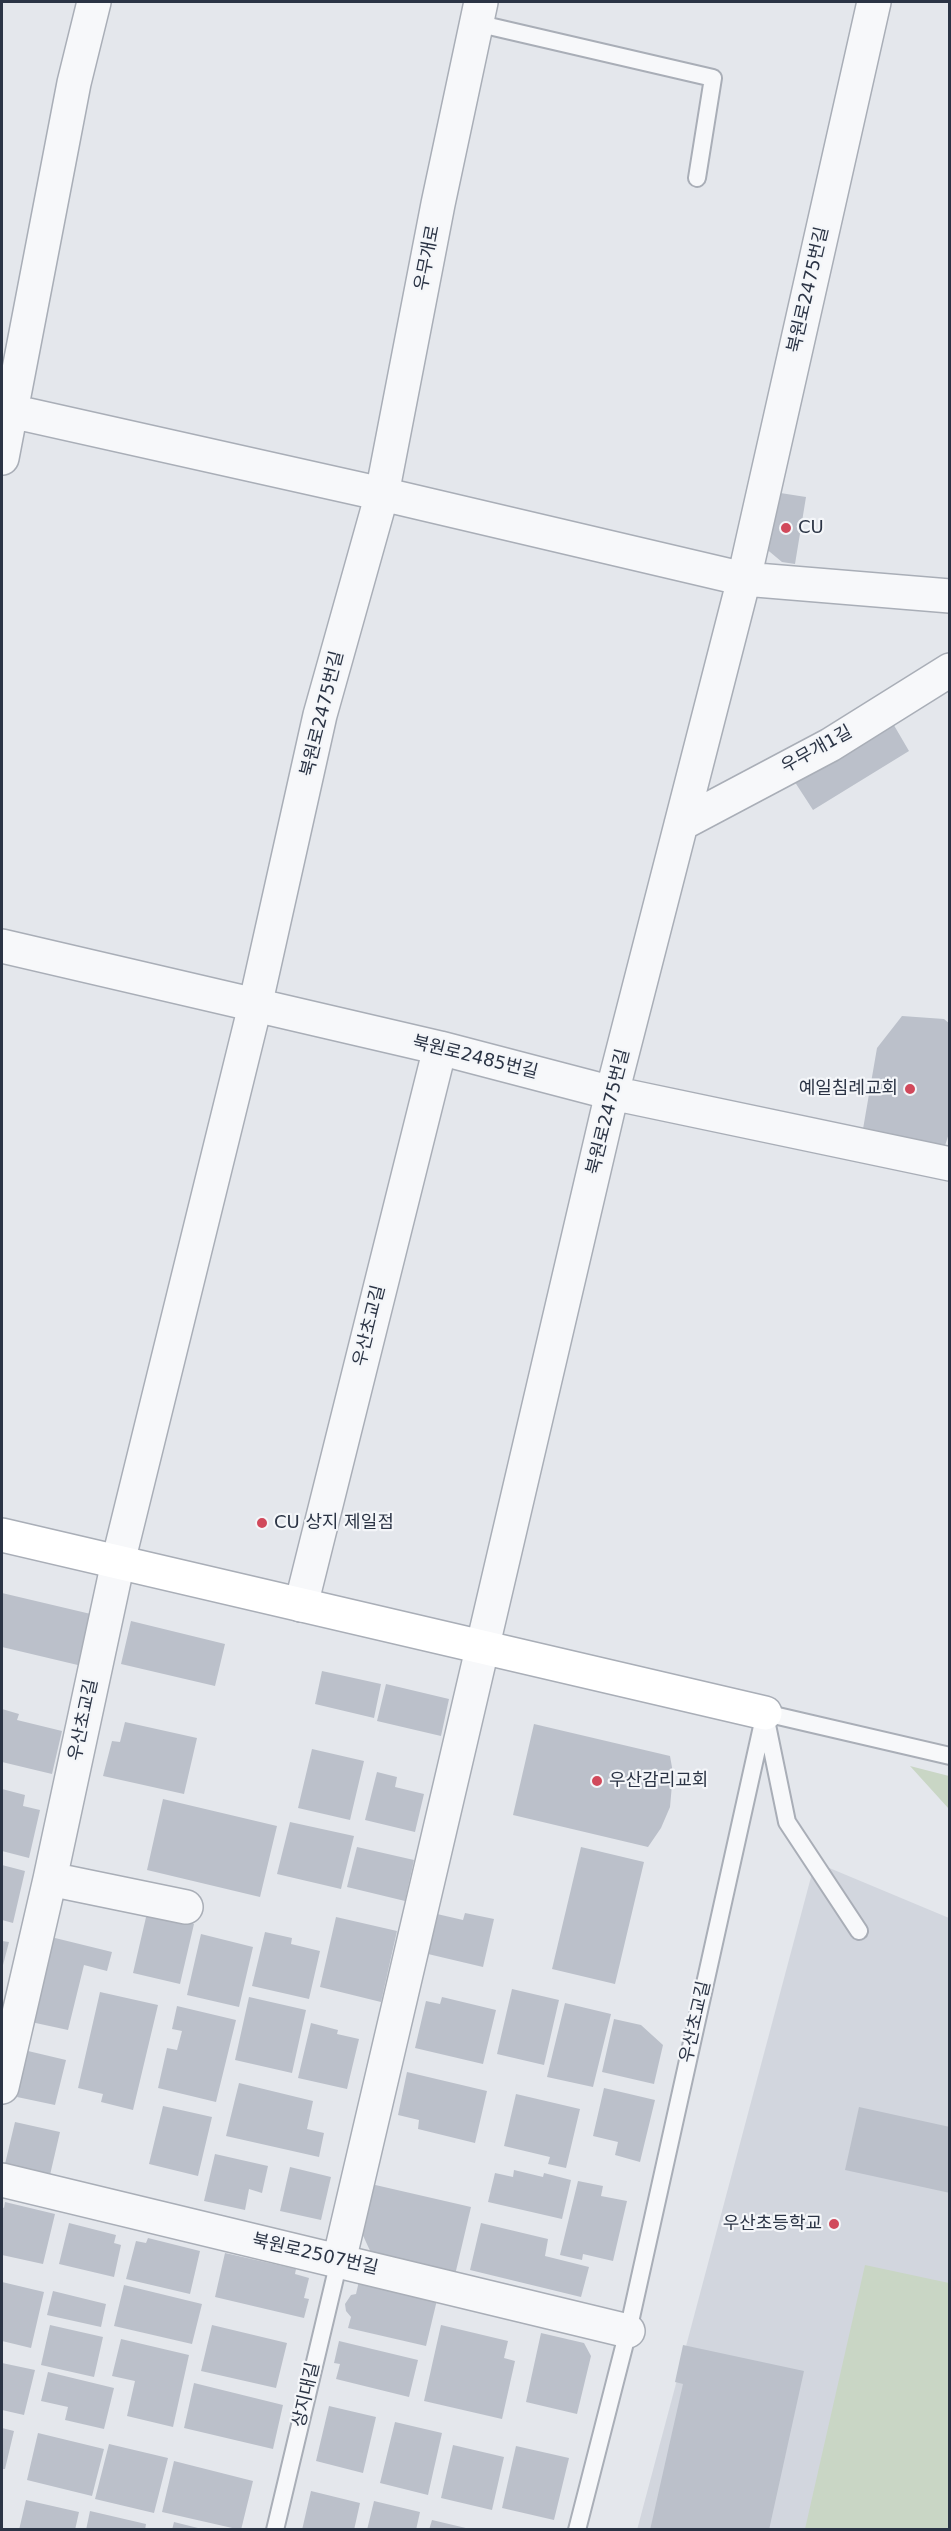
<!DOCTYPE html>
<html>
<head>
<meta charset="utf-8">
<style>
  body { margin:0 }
  #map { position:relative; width:951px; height:2531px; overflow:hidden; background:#e4e7ec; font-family:"DejaVu Sans",sans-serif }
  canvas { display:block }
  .frame { position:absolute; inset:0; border:3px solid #2b3445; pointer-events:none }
</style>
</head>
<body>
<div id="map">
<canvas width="951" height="2531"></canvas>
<div class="frame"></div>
</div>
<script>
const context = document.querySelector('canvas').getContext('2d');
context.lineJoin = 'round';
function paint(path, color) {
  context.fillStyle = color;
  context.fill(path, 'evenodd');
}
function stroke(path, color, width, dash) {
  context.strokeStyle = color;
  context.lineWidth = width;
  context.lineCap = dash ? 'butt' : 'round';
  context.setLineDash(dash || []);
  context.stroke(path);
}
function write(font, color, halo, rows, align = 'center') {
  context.font = font + ' "DejaVu Sans","Noto Sans KR",sans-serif';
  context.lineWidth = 4.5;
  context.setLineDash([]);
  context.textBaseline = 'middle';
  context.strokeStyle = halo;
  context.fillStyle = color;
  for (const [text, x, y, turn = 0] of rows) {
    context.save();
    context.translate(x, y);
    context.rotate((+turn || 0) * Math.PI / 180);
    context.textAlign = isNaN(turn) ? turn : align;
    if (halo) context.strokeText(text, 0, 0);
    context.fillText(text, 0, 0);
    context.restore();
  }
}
const built = new Path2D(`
  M815 1862 949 1918V2529L637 2530Z`);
const green = new Path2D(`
  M910 1766 949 1776V1809Z
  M865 2265 949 2283V2529H805Z`);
const building = new Path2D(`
  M774 492 806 497 795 564 782 562 764 547Z
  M888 715 909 751 813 810 789 773Z
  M902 1016 944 1019 950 1024V1130L944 1149 896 1153 863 1129 877 1048Z
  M2 1593 95 1615 82 1666 2 1647Z
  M131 1621 225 1644 215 1686 121 1664Z
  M322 1671 381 1684 374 1718 315 1704Z
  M386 1684 449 1699 441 1736 377 1721Z
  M2 1709 19 1714 17 1720 62 1731 52 1774 2 1762Z
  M125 1722 197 1738 184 1794 103 1776 112 1741 120 1742Z
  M534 1724 670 1756 673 1773 670 1807 661 1828 648 1847 513 1815Z
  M312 1749 364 1761 350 1820 298 1808Z
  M377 1772 397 1777 395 1787 424 1794 415 1832 365 1820Z
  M2 1789 25 1795 23 1806 40 1810 29 1858 2 1851Z
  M163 1799 277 1826 260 1897 147 1870Z
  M290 1822 354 1836 341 1889 277 1874Z
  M357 1847 414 1860 405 1901 347 1887Z
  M581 1847 644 1862 615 1984 552 1969Z
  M2 1865 25 1871 13 1923 2 1920Z
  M147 1913 194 1924 180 1984 133 1973Z
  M465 1913 494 1919 483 1967 428 1954 437 1914 463 1920Z
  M336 1917 397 1931 381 2002 320 1987Z
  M265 1932 292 1938 291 1944 320 1951 309 1999 252 1986Z
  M201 1934 253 1947 239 2007 187 1995Z
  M51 1937 112 1952 107 1971 84 1965 68 2030 31 2022Z
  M2 1941 9 1942 2 1969Z
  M512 1989 559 2000 544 2065 497 2054Z
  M100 1992 158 2005 133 2110 101 2102 103 2094 78 2088Z
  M249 1997 306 2010 292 2073 235 2060Z
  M442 1997 496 2010 483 2064 415 2048 426 2001 440 2004Z
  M565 2003 611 2014 593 2087 547 2077Z
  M177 2006 236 2020 216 2102 158 2088 167 2048 177 2050 182 2031 172 2029Z
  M614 2019 641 2025 663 2045 654 2084 602 2072Z
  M311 2023 338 2030 337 2034 359 2039 347 2089 298 2078Z
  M28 2051 66 2060 55 2105 17 2097Z
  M407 2072 487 2091 475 2143 418 2129 419 2120 398 2115Z
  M239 2083 313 2101 307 2129 324 2133 319 2157 226 2136Z
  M604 2088 655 2100 640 2162 615 2155 618 2142 593 2136Z
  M516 2094 580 2109 566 2168 548 2164 550 2157 504 2146Z
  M163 2106 212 2117 198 2176 149 2164Z
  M859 2107 950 2127V2193L845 2170Z
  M15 2122 60 2132 50 2175 5 2164Z
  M215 2154 268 2166 262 2193 249 2189 245 2210 204 2201Z
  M290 2167 331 2177 321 2220 280 2211Z
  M514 2170 543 2177 544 2173 571 2180 562 2219 488 2202 495 2173 513 2177Z
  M578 2181 603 2186 601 2196 627 2201 613 2261 583 2254 582 2260 560 2255Z
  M371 2184 471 2207 455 2275 372 2255 360 2229Z
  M5 2202 55 2214 43 2264 2 2255V2207L4 2208Z
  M69 2223 116 2235 114 2243 121 2245 114 2277 59 2264Z
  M481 2223 548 2239 545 2256 589 2267 581 2297 470 2270Z
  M148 2238 200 2251 190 2294 126 2279 136 2241 146 2243Z
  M225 2253 296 2269 295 2274 309 2278 304 2298 309 2299 304 2318 215 2297Z
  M359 2281 437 2300 426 2346 348 2328 351 2317 346 2311 345 2304 351 2295 356 2294Z
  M2 2282 44 2292 31 2348 2 2341Z
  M124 2285 202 2304 192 2344 114 2326Z
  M53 2291 106 2304 101 2327 47 2315Z
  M50 2325 103 2337 94 2377 41 2365Z
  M212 2325 287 2343 276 2388 201 2371Z
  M441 2325 508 2341 504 2358 515 2361 502 2419 424 2401Z
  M541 2333 584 2343 591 2356 577 2414 526 2402Z
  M121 2339 189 2355 173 2427 127 2416 135 2381 112 2376Z
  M339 2341 418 2360 409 2397 336 2379 340 2364 334 2363Z
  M683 2345 804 2371 769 2530H650L683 2384 675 2382Z
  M2 2363 35 2370 24 2415 2 2410Z
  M48 2372 114 2388 104 2429 65 2420 68 2407 41 2401Z
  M194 2383 283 2405 273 2449 184 2428Z
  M329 2406 376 2417 363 2473 316 2461Z
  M395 2422 442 2433 428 2495 380 2483Z
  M2 2428 14 2431 5 2469H2Z
  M38 2433 104 2449 92 2496 27 2480Z
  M109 2444 168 2458 154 2513 95 2499Z
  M453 2445 504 2457 492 2510 441 2498Z
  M516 2446 569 2458 554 2520 502 2508Z
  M174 2461 253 2481 241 2530 162 2512Z
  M311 2491 360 2503 354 2530H302Z
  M26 2500 79 2512 75 2530H19Z
  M374 2501 420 2512 416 2530H367Z
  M90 2511 146 2524 145 2530H86Z
  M432 2520 470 2529V2530H429Z
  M174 2522 202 2529V2530H172Z`);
const lane = new Path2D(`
  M476 23 713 78 697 178
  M765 1713 950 1756
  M766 1720 787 1822 859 1931
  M275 2530 339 2261
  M577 2530 628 2331 765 1713`);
const street = new Path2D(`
  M2 409 382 494 744 579 950 596
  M2 458 74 83 94 2
  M681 824 830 745 950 670
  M2 946 440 1048 612 1093 950 1164
  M301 1605 440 1048
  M50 1879 186 1907
  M2 2087 50 1879 118 1562 255 1006 320 715 382 494 438 204 481 2
  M2 2180 628 2331
  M339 2261 612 1093 744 579 874 2`);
const secondary = new Path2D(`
  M2 1535 765 1713`);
const markers = [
  [786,528,6,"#d1495b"],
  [910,1089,6,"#d1495b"],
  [262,1523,6,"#d1495b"],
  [597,1781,6,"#d1495b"],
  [834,2224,6,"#d1495b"]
];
const streetNames = [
  ["우무개로",428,258,-79],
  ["북원로2475번길",809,290,-77],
  ["북원로2475번길",323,714,-76],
  ["우무개1길",817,750,-29],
  ["북원로2485번길",475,1058,14],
  ["북원로2475번길",609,1112,-76],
  ["우산초교길",370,1326,-76],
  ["우산초교길",84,1720,-78],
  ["우산초교길",696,2022,-77],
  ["북원로2507번길",315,2255,13],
  ["상지대길",307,2395,-77]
];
const poiNames = [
  ["CU",798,528],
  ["예일침례교회",898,1089,"right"],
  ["CU 상지 제일점",274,1523],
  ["우산감리교회",609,1781],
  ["우산초등학교",822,2224,"right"]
];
paint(built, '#d2d6de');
paint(green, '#c9d6c5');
paint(building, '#bbc0ca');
stroke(lane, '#a9aeb7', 20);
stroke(street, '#a9aeb7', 36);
stroke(secondary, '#a9aeb7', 36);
stroke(lane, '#f7f8fa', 16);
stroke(street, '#f7f8fa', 33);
stroke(secondary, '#fff', 33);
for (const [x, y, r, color] of markers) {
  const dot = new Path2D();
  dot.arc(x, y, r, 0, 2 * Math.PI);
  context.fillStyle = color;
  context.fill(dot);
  stroke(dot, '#f4f6f9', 2);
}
write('18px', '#2b3445', '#f4f6f9', streetNames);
write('18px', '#2b3445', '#f4f6f9', poiNames, 'left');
</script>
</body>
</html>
